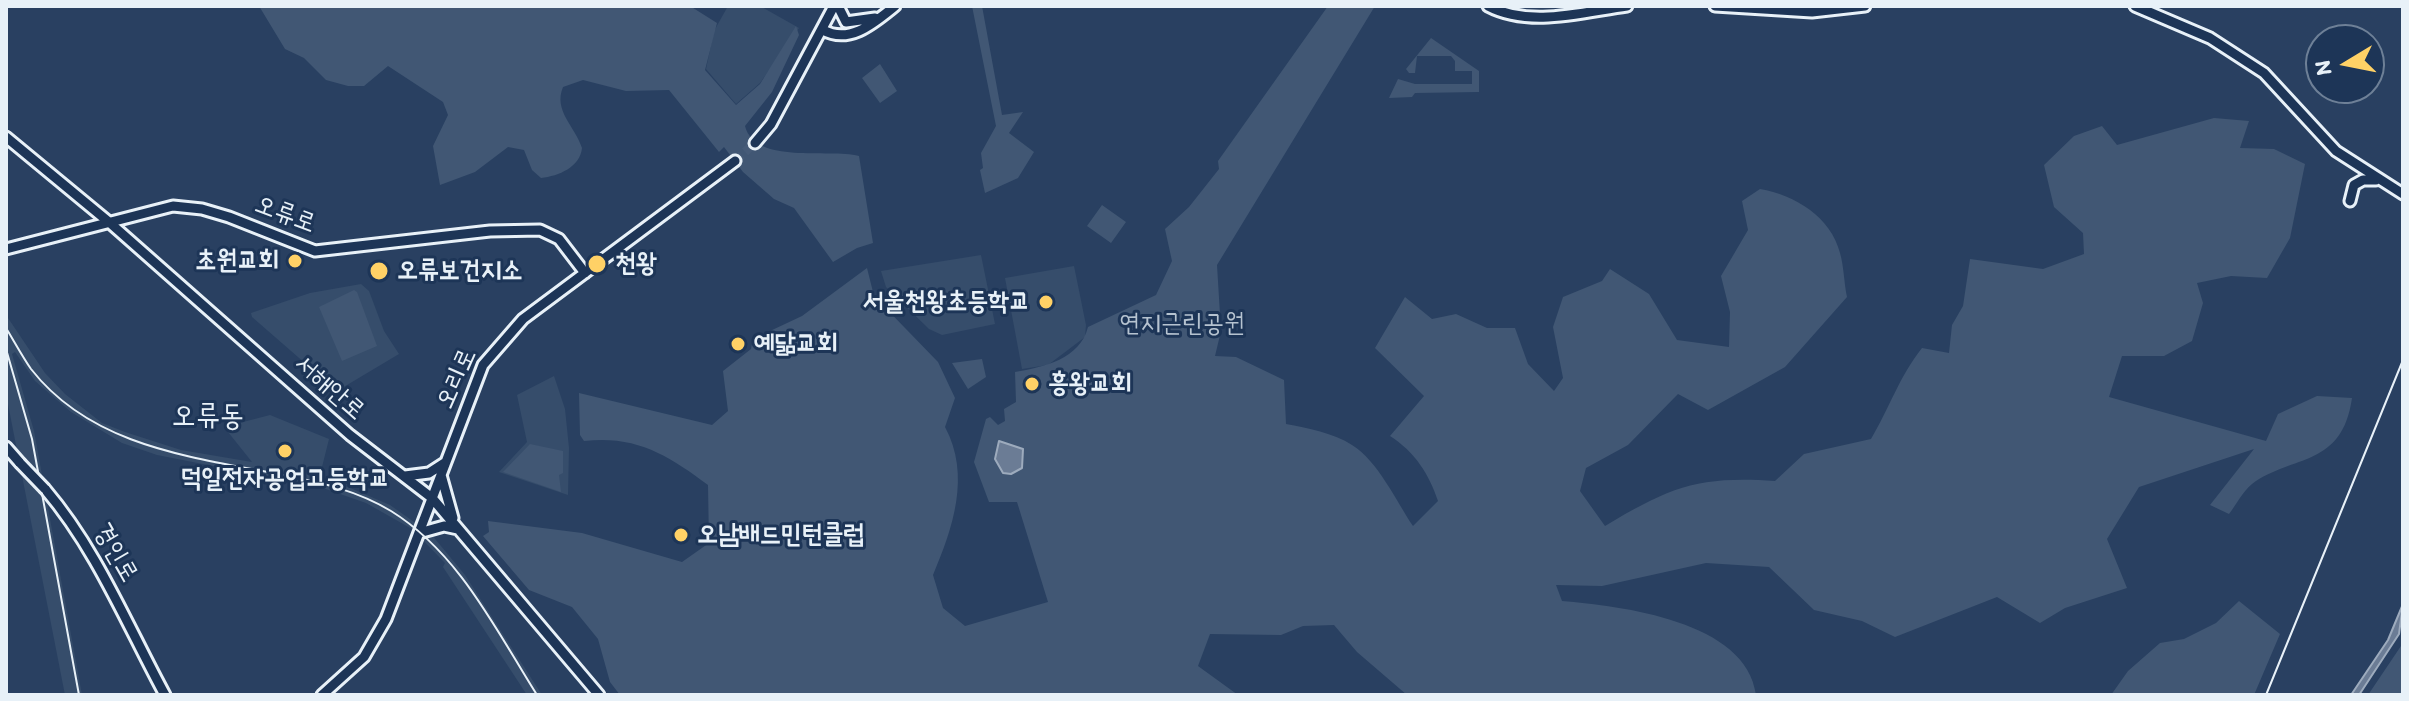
<!DOCTYPE html>
<html>
<head>
<meta charset="utf-8">
<style>
  body { margin:0 }
  #map { position:relative; width:2409px; height:701px; overflow:hidden; background:#294061; font-family:Itim,sans-serif }
  canvas { display:block }
  .frame { position:absolute; inset:0; border:8px solid #e8f1f8; pointer-events:none }
  .north { position:absolute; left:2305px; top:24px; width:80px; height:80px; box-sizing:border-box; background:#1d3557; border:2px solid #6e8097; border-radius:50%; rotate:260deg; font-size:22px; font-weight:700; line-height:32px; text-align:center; color:#e8f1f8 }
  .north::after { content:''; display:block; margin:auto; width:28px; height:36px; background:#ffd166; clip-path:polygon(50% 0,100% 100%,50% 72%,0 100%) }
</style>
</head>
<body>
<div id="map">
<canvas width="2409" height="701"></canvas>
<div class="frame"></div>
<div class="north">N</div>
</div>
<script>
const context = document.querySelector('canvas').getContext('2d');
context.lineJoin = 'round';
function paint(path, color) {
  context.fillStyle = color;
  context.fill(path, 'evenodd');
}
function stroke(path, color, width, dash) {
  context.strokeStyle = color;
  context.lineWidth = width;
  context.lineCap = dash ? 'butt' : 'round';
  context.setLineDash(dash || []);
  context.stroke(path);
}
function write(font, color, halo, rows, align = 'center') {
  context.font = font + ' Itim,"Poor Story",sans-serif';
  context.lineWidth = 6;
  context.setLineDash([]);
  context.textBaseline = 'middle';
  context.strokeStyle = halo;
  context.fillStyle = color;
  for (const [text, x, y, turn = 0] of rows) {
    context.save();
    context.translate(x, y);
    context.rotate((+turn || 0) * Math.PI / 180);
    context.textAlign = isNaN(turn) ? turn : align;
    if (halo) context.strokeText(text, 0, 0);
    context.fillText(text, 0, 0);
    context.restore();
  }
}
const built = new Path2D(`
  M728 6H760L799 28 760 83 736 104 706 69 714 31Z
  M981 255 995 324 942 335 929 329 886 287 881 271Z
  M1074 266 1086 325 1085 337 1048 365 1022 369 1005 278Z
  M361 284 369 291 384 331 399 354 337 391 252 317 251 313 310 293Z
  M6 315 45 373 65 394 102 423 125 432 181 450 252 462 224 427 270 415 329 439 320 475 390 505 431 534 465 575 542 695H527L443 567 445 563 412 529 366 503 320 487 157 455 122 443 71 412 35 381 15 352 12 354 34 431 82 695H65L6 394Z
  M554 376 565 409 569 448 568 495 499 472 527 442 517 395Z`);
const green = new Path2D(`
  M259 6H690L717 23 705 70 736 105 760 84 796 26 799 35 772 92 745 126C755 165 828 148 859 156L873 243 857 248 833 262 794 208 774 199 743 172 724 147 719 152 669 90 626 91 583 80 563 87C553 111 575 126 582 148 580 167 559 176 541 178L532 170 524 150 508 147 475 172 440 185 433 146 448 115 443 102 388 66 364 86H348L326 80 304 58 285 49Z
  M972 6H982L1002 115 1023 112 1009 133 1034 152 1018 178 985 193 980 170 983 168 981 153 996 126Z
  M1328 6H1375L1217 265 1221 331 1215 356 1236 357 1284 380 1286 424C1307 428 1334 433 1352 445 1378 461 1396 501 1413 526L1438 501C1429 474 1415 452 1390 436L1424 396 1375 348 1405 297 1432 319 1456 314 1487 328H1515L1528 364 1554 391 1563 378 1553 327 1563 297 1602 281 1610 269 1649 294 1677 340 1729 347 1730 312 1721 276 1748 230 1742 201 1760 189C1795 195 1831 217 1840 253 1844 267 1844 283 1847 297L1785 367 1708 410 1678 394 1628 445 1586 468 1580 491 1605 526C1671 487 1697 476 1775 481L1804 454 1871 439C1890 407 1899 377 1922 348L1949 353 1952 325 1963 306 1970 259 2043 269 2084 254 2083 233 2054 207 2044 165 2074 136 2102 126 2117 145 2214 118 2249 121 2240 148 2274 149 2305 164 2290 238 2267 278 2231 276 2197 283 2203 303 2192 341 2164 356H2122L2109 397 2266 441 2278 414 2317 396 2352 398C2342 468 2293 454 2252 484 2243 491 2236 505 2229 514L2210 505 2254 449 2139 487 2107 539 2127 588 2065 608 2040 623 1997 597 1895 637 1862 621 1814 610 1769 567 1706 563 1602 586 1556 585 1562 601C1621 606 1747 621 1756 695H1407L1357 652 1334 625 1303 626 1281 635 1210 634 1198 666 1238 695H620L610 682 598 639 572 607 529 590 483 536 489 532 488 521 582 533 682 562 709 543 708 485C668 455 636 435 584 441L580 435 579 393 712 425 728 411 723 371 751 349 753 339 802 316 867 268 874 296 938 362 955 398 945 427C971 475 953 528 933 575L943 608 965 626 1048 602 1017 502H989L974 462 986 419 990 417 998 425 1005 421 1004 409 1016 402 1015 372C1044 367 1080 359 1088 327L1156 295 1172 261 1165 229 1189 207 1219 169 1218 161Z
  M1431 38 1479 71V92L1415 93 1412 97 1389 98 1398 79 1415 84H1472V71H1455V61L1451 56H1417L1415 73H1409L1406 69Z
  M880 64 897 91 880 103 862 78Z
  M1102 205 1126 222 1111 243 1087 226Z
  M354 290 357 292 377 346 342 361 319 307Z
  M982 359 986 377 968 389 952 363Z
  M530 444 563 451V473L559 475 561 492 503 472Z
  M2239 601 2280 634 2254 695H2111L2128 671 2160 643 2184 639 2216 623Z
  M2403 643V695H2368Z`);
const water = new Path2D(`
  M999 441 1023 449 1022 468 1011 474 1003 473 995 459Z
  M2403 604 2399 634 2359 695H2351L2388 640Z`);
const majorTunnel = new Path2D(`
  M735 161 755 143`);
const major = new Path2D(`
  M838 6 846 22 875 18
  M1488 6C1530 28 1583 12 1627 6
  M1715 6 1812 12 1865 6
  M2135 6 2210 38 2264 73 2336 151 2403 194
  M823 30C850 45 875 22 895 6
  M6 137 110 223 350 435 432 498 599 695
  M755 143 771 124 834 6
  M2350 201 2354 185 2363 180H2376
  M6 249 173 206 202 209 229 217 315 251 490 231 540 230 559 239 585 273
  M6 447 20 463
  M441 475 453 518
  M405 476 429 473 446 462
  M45 489C97 550 127 625 165 695
  M419 533 444 526 458 529
  M322 695 364 657 386 619 483 365 523 319 735 161`);
const rail = new Path2D(`
  M6 328C14 341 22 356 31 369 92 447 192 457 283 475 320 482 358 491 391 511 459 553 496 630 537 695
  M6 349 32 439 79 695
  M2266 695 2403 360`);
const majorBridge = new Path2D(`
  M20 463 45 489`);
const markers = [
  [295,261,8,"#ffd166"],
  [597,264,10,"#ffd166"],
  [379,271,10,"#ffd166"],
  [1046,302,8,"#ffd166"],
  [738,344,8,"#ffd166"],
  [1032,384,8,"#ffd166"],
  [285,451,8,"#ffd166"],
  [681,535,8,"#ffd166"]
];
const streetNames = [
  ["오류로",285,215,20],
  ["오리로",457,379,-66],
  ["서해안로",329,388,41],
  ["경인로",115,553,60]
];
const poiNames = [
  ["초원교회",279,261,"right"],
  ["천왕",615,264],
  ["오류보건지소",397,271],
  ["서울천왕초등학교",1030,302,"right"],
  ["예닮교회",754,344],
  ["흥왕교회",1048,384],
  ["덕일전자공업고등학교",285,479,"center"],
  ["오남배드민턴클럽",697,535]
];
const parkNames = [
  ["연지근린공원",1182,324]
];
const quarterNames = [
  ["오류동",208,417]
];
paint(built, '#364d6b');
paint(green, '#415774');
paint(water, '#6b7c95');
stroke(water, '#9dabbd', 2);
stroke(majorTunnel, '#465b78', 9, [9, 4.5]);
stroke(major, '#e8f1f8', 15);
stroke(major, '#1d3557', 9);
stroke(rail, '#e8f1f8', 2);
stroke(majorBridge, '#e8f1f8', 15, []);
stroke(majorBridge, '#1d3557', 9);
for (const [x, y, r, color] of markers) {
  const dot = new Path2D();
  dot.arc(x, y, r, 0, 2 * Math.PI);
  context.fillStyle = color;
  context.fill(dot);
  stroke(dot, '#1d3557', 3);
}
write('26px', '#e8f1f8', '#1d3557', streetNames);
write('bold 26px', '#e8f1f8', '#1d3557', poiNames, 'left');
write('26px', '#b6c3d0', '#1d3557', parkNames);
write('30px', '#e8f1f8', '#1d3557', quarterNames);
</script>
</body>
</html>
